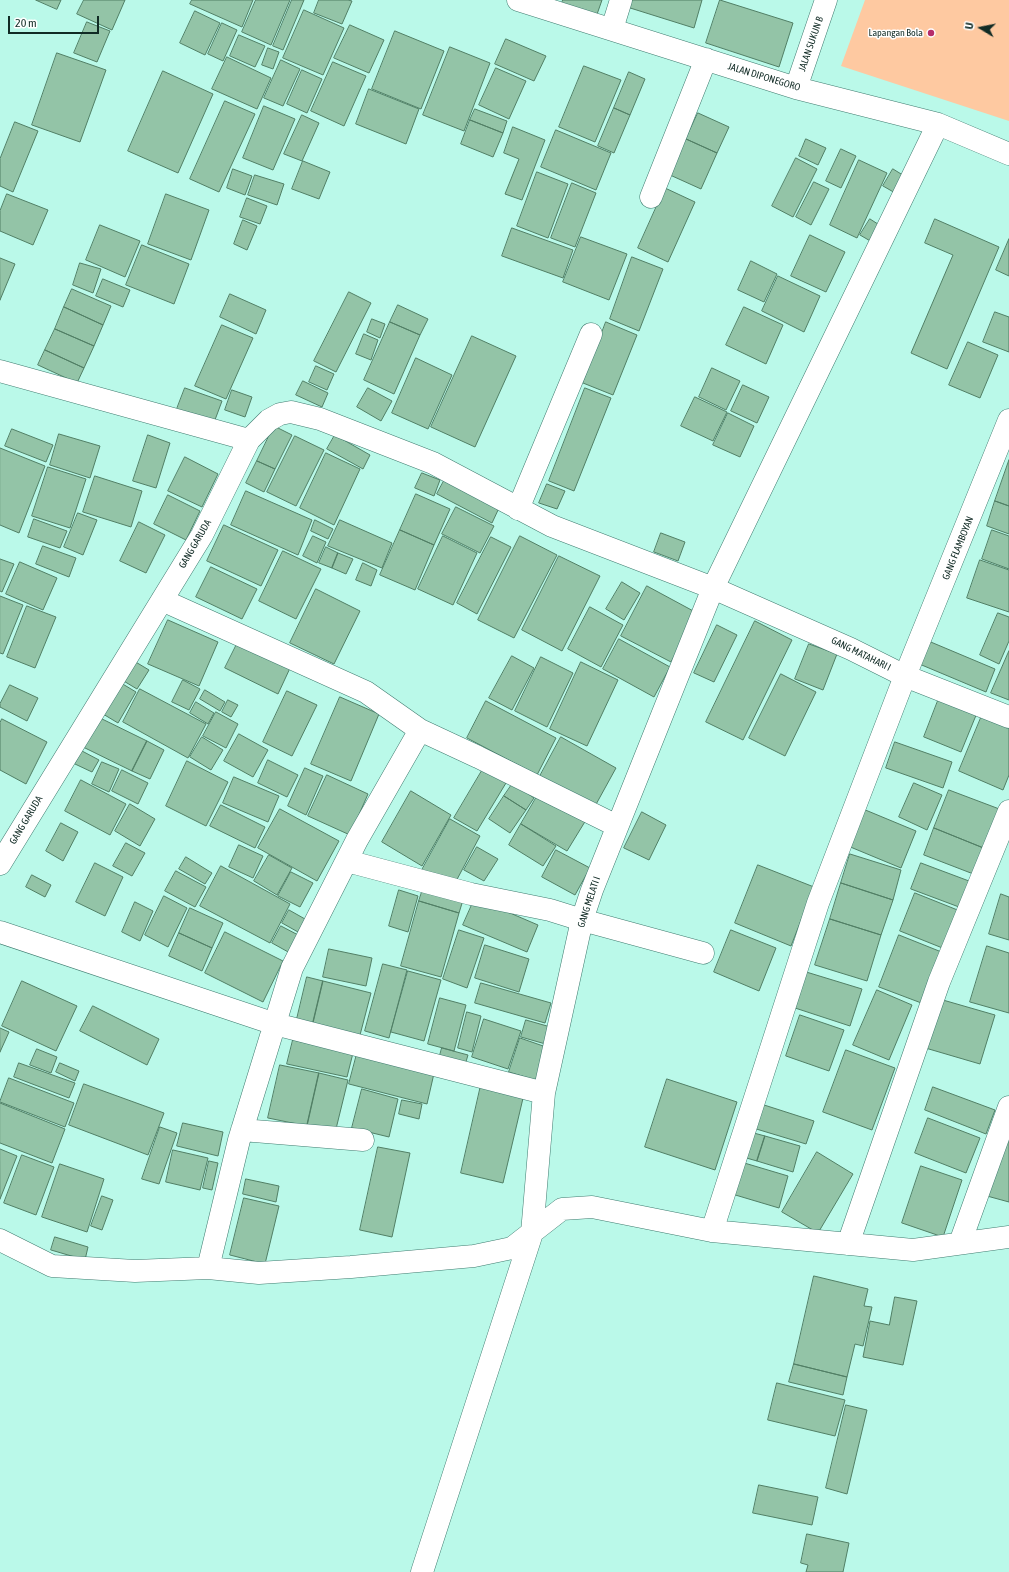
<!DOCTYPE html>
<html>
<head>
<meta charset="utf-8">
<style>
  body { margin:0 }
  #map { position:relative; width:1009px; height:1572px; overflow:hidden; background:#baf9e9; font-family:"Asap Condensed",sans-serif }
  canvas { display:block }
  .north { position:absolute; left:961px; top:8px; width:40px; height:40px; -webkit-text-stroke:3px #fff; paint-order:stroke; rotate:280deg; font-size:11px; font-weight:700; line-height:16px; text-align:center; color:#112b25 }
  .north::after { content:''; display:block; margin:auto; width:14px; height:18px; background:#112b25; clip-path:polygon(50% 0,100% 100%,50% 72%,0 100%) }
  .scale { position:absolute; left:8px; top:16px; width:91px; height:18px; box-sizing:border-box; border:2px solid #112b25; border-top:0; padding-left:5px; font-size:12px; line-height:14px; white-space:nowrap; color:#112b25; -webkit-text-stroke:3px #fff; paint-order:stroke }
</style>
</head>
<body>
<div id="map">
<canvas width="1009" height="1572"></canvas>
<div class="north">U</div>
<div class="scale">20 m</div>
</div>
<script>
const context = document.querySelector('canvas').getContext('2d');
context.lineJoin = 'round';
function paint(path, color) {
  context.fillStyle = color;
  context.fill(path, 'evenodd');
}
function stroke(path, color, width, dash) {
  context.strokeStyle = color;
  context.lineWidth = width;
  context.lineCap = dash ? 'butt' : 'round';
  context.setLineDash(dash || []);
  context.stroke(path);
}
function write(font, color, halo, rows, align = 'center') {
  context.font = font + ' "Asap Condensed",sans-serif';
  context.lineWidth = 3;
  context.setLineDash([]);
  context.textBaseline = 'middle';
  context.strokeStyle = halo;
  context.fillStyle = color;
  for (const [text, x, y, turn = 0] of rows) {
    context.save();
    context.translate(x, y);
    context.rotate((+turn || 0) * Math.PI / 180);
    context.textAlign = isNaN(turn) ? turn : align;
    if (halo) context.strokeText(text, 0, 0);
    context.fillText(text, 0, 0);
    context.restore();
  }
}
const green = new Path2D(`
  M865 0H1009V121L841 66Z`);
const building = new Path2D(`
  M36 0H61L57 9Z
  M84 0H125L112 30 77 14Z
  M192 0H253L242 27 190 4Z
  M256 0H290L271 45 242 32Z
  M292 0H304L283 50 273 46Z
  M319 0H348L352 1 342 24 314 13Z
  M563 0H602L595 20 560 9Z
  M629 0H702L694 28 627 7Z
  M720 0 793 23 779 67 706 43Z
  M304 10 344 28 323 75 283 58Z
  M195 11 220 23 205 55 180 43Z
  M87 22 110 31 97 62 74 53Z
  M222 23 237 30 223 61 208 54Z
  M350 25 384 40 369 73 334 58Z
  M395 31 444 51 421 109 372 89Z
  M239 35 265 46 255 67 230 56Z
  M506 39 546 56 534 81 495 64Z
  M450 47 490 63 464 131 423 115Z
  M268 48 279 52 273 69 262 65Z
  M57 53 106 70 80 142 32 125Z
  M227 57 271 78 257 109 212 89Z
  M281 60 300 69 283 106 264 98Z
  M333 62 366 76 344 126 311 111Z
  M584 66 621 80 595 142 559 127Z
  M496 68 526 81 509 119 479 105Z
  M302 70 322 79 307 113 287 104Z
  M163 71 213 94 178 173 128 151Z
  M629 72 645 79 630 115 614 108Z
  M369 89 419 109 406 144 356 124Z
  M225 101 255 114 219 192 190 179Z
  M264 106 295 119 273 170 243 158Z
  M614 108 630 115 614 153 598 146Z
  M475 109 507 121 503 133 470 120Z
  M698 113 729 127 717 153 686 139Z
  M302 115 319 123 302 161 284 154Z
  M470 120 503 133 493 157 461 144Z
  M15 122 38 131 13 192 0 186V159Z
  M513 127 545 140 522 200 505 194 519 159 504 153Z
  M556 130 611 153 596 190 541 167Z
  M686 139 717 153 701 189 670 175Z
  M806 139 826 148 818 165 799 156Z
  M841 149 856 156 841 188 826 181Z
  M796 158 817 169 793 217 772 206Z
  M859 160 887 173 857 238 830 225Z
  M303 161 330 172 319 199 292 189Z
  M233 169 252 176 245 195 227 188Z
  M893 169 906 177 897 194 883 186Z
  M537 172 568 184 548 238 517 226Z
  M255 175 284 184 277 205 248 195Z
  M814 182 829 189 811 225 796 217Z
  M572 183 596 193 575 247 551 238Z
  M665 188 695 202 668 262 638 248Z
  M7 194 48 210 33 245 0 231V211Z
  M166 194 209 210 191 260 148 244Z
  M247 198 267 206 260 224 240 217Z
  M870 219 881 226 872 242 860 235Z
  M935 219 999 247 947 369 911 353 953 255 925 243Z
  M243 220 257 226 247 250 234 244Z
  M100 225 140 241 125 277 86 260Z
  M512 228 573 250 563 278 502 256Z
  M810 235 845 252 826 292 791 276Z
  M581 237 627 254 609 300 563 282Z
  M1009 239V276L996 270Z
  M142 245 189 264 174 304 126 285Z
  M632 257 663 269 639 331 610 319Z
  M0 258 15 264 0 300Z
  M751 261 777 274 764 302 738 290Z
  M80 263 101 269 93 293 73 285Z
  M778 276 820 296 804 332 762 311Z
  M103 279 130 290 123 307 96 296Z
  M72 289 111 306 103 325 64 307Z
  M349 292 371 303 336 372 314 361Z
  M230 294 266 310 256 334 220 317Z
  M398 305 428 319 420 335 390 322Z
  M64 307 103 325 94 346 55 329Z
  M744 307 783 325 766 364 726 345Z
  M995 312 1009 317V352L983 342Z
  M372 319 385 324 380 338 367 332Z
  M390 322 420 335 394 394 364 380Z
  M606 322 637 335 613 395 583 383Z
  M222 325 253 338 226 399 195 386Z
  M55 329 94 346 84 368 45 350Z
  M364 334 378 340 371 360 356 354Z
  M472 336 516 356 475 447 431 427Z
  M968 342 998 355 980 398 949 385Z
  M45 350 84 368 77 383 38 365Z
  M416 358 452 375 428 429 392 413Z
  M316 366 334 374 327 390 309 382Z
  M712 368 740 381 726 410 699 397Z
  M303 381 328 393 322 407 296 395Z
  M743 385 769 397 757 423 731 411Z
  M185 388 222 401 212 428 175 414Z
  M368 388 392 401 381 421 357 407Z
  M585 388 611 398 574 491 549 481Z
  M232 390 252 397 245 417 225 410Z
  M695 397 727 412 713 441 681 426Z
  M728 413 754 426 740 457 713 445Z
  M274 426 292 435 275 469 257 461Z
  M12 429 53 445 46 462 5 446Z
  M59 434 100 446 90 478 50 465Z
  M148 435 170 443 156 488 133 481Z
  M335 435 370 455 363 469 327 449Z
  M295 436 324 450 296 506 267 492Z
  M0 448 45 466 19 533 0 525Z
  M326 453 360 469 334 525 300 508Z
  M185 457 218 474 202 507 168 491Z
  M1009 460V506L995 501Z
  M257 461 275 469 264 492 246 483Z
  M48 467 86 479 70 528 32 516Z
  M422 473 440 480 434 496 415 488Z
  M95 476 142 491 131 527 83 512Z
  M445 479 499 508 492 523 437 494Z
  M547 484 565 491 557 509 539 503Z
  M246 491 312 520 298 555 231 525Z
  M416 494 450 509 434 545 400 530Z
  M168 495 200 511 186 540 154 524Z
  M995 501 1009 506V534L987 526Z
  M456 507 494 526 480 553 442 534Z
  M78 513 97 520 83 555 64 547Z
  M34 519 67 531 60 548 28 537Z
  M315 520 333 529 328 539 311 531Z
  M340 520 392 543 382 568 328 546Z
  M139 522 165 535 146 573 120 561Z
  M224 525 278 550 261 586 207 561Z
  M400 530 434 545 415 590 380 575Z
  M992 530 1009 536V569L982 559Z
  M661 533 685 542 678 561 654 552Z
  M313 536 326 542 317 563 303 556Z
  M443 536 477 553 453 605 418 589Z
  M520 536 557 555 514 638 478 620Z
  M491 537 511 547 477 614 457 603Z
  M43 546 76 558 69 577 36 564Z
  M326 547 338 553 332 568 319 563Z
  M283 551 321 569 296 619 259 601Z
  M338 553 353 559 346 574 332 568Z
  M559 556 600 576 562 651 522 630Z
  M0 559 14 564 2 592 0 591Z
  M980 560 1009 570V612L967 598Z
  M20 562 57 578 43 610 6 594Z
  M363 563 377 570 371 586 356 580Z
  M211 567 257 589 242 619 196 597Z
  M622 582 640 593 624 620 606 609Z
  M647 586 697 613 671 662 621 636Z
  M316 589 360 611 334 664 290 643Z
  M0 596 23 605 3 654 0 653Z
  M27 606 56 617 35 668 7 657Z
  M590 607 623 625 601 667 568 649Z
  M998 613 1009 617V641L999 664 980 655Z
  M168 620 218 642 199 686 148 664Z
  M755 621 792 640 743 740 706 722Z
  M717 625 737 635 714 682 694 673Z
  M619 639 670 667 654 697 603 669Z
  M239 640 291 666 278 694 225 668Z
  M926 640 995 669 986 692 917 663Z
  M809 644 837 654 823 690 795 679Z
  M1009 651V700L991 693Z
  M512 656 534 668 512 710 489 698Z
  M541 657 573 673 547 727 515 711Z
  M134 661 149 670 137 689 122 680Z
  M581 662 618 680 587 746 550 729Z
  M781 674 816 692 785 756 749 738Z
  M116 680 136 692 118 723 98 711Z
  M183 680 200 689 189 710 172 702Z
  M10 685 38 698 27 721 0 707V704Z
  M140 689 206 724 188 758 123 722Z
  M205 690 225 702 220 711 200 699Z
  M287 691 317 705 292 756 263 742Z
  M941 693 979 708 961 752 924 737Z
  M340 697 379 714 351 781 311 764Z
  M228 700 238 705 231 717 222 712Z
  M486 701 556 738 537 775 467 738Z
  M196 702 214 713 208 724 190 713Z
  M216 712 238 724 226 748 203 736Z
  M983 713 1009 724V775L1003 790 959 771Z
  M98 717 147 741 132 771 83 747Z
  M2 719 47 742 26 784 0 770V723Z
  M239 734 268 750 253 777 224 761Z
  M202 737 223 750 211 770 190 757Z
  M561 737 616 768 594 808 539 778Z
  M147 741 164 750 150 779 132 771Z
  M895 742 952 762 943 788 886 768Z
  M82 751 99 760 92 772 75 764Z
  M268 760 298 775 287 797 258 783Z
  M187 761 228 782 206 826 166 806Z
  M102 762 119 769 109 792 92 784Z
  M305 768 323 776 306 815 288 806Z
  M483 769 506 783 477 831 454 818Z
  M122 770 148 783 138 804 112 791Z
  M327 775 368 794 350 835 308 816Z
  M234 777 279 796 268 822 223 803Z
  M81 780 126 804 110 835 65 811Z
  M513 783 534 798 526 810 504 796Z
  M914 783 942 795 927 830 899 817Z
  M949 790 1002 810 986 849 934 828Z
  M411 791 451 815 422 866 382 842Z
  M539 793 586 820 567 851 521 824Z
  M504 796 526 810 510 833 489 819Z
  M130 804 155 819 140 846 115 831Z
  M221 805 265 827 255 848 210 826Z
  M280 809 339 841 317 881 258 848Z
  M863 809 916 831 901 868 848 846Z
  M642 812 666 825 649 860 624 848Z
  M450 819 480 836 453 887 422 870Z
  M61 823 78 832 63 861 46 851Z
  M521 824 556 846 543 866 509 845Z
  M934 828 986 849 976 875 924 855Z
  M126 843 145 853 132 876 113 866Z
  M239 845 263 856 253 878 229 867Z
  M477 847 498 859 484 881 464 870Z
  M556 850 590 868 575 895 542 877Z
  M850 854 901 870 893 900 841 883Z
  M269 855 292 868 277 895 254 881Z
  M186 857 212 873 205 884 179 869Z
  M95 863 123 877 105 916 76 902Z
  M921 863 969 881 959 907 911 889Z
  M758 865 814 887 791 946 735 923Z
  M221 866 290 904 270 943 200 906Z
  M176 871 206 887 195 907 165 891Z
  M291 872 313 883 300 907 278 896Z
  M32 875 51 885 45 897 26 887Z
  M841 883 893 900 881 935 830 919Z
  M423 889 463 900 459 913 419 901Z
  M399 890 418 896 408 932 389 926Z
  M915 893 960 911 945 949 900 931Z
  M1001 894 1009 897V940L989 934Z
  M164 896 187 908 168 947 145 935Z
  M475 898 538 925 527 952 463 925Z
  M419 901 459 913 441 977 401 966Z
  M135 902 153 911 140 941 122 932Z
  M190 908 223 923 212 948 179 933Z
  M289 910 305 919 298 932 282 923Z
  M830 919 881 935 867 981 815 965Z
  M281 926 300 936 290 953 272 943Z
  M459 930 484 938 467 988 443 979Z
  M731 930 776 948 759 991 714 972Z
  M225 932 283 961 263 1002 205 973Z
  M179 933 212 948 202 971 169 956Z
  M899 935 944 953 924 1004 879 987Z
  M485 945 529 959 519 992 475 978Z
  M987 946 1009 953V1013L970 1002Z
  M329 949 372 958 366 986 323 977Z
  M383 964 407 970 389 1038 365 1031Z
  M408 971 441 980 424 1041 391 1032Z
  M803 971 862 989 850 1026 792 1007Z
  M307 977 323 981 313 1023 297 1019Z
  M22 981 77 1006 56 1051 2 1026Z
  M323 981 371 993 360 1035 313 1023Z
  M481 983 551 1003 545 1023 475 1003Z
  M877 990 912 1005 889 1060 853 1045Z
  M440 998 466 1005 454 1051 428 1044Z
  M936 998 995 1015 980 1064 922 1047Z
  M93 1006 159 1039 147 1065 80 1031Z
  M467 1012 481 1016 472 1052 458 1048Z
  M800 1015 844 1030 829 1071 786 1056Z
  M484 1019 521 1031 508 1069 472 1057Z
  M526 1020 554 1028 549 1045 521 1037Z
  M0 1028 9 1032 0 1052Z
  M520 1038 549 1048 538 1081 509 1072Z
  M293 1040 353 1053 347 1077 287 1064Z
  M442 1048 468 1055 465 1065 439 1059Z
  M37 1049 57 1057 51 1073 30 1065Z
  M358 1050 435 1069 427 1104 349 1084Z
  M846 1050 895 1068 872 1130 823 1112Z
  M19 1063 75 1083 69 1098 14 1077Z
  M60 1063 79 1071 75 1081 56 1072Z
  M280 1065 319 1073 307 1126 268 1118Z
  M319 1073 348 1080 335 1133 307 1126Z
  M9 1078 74 1103 65 1127 0 1102Z
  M667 1079 737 1102 715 1170 645 1147Z
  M84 1084 164 1113 148 1155 69 1125Z
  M481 1085 524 1094 503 1183 461 1173Z
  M933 1087 995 1110 986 1134 925 1110Z
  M362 1089 398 1099 389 1137 352 1128Z
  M402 1100 422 1104 419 1119 399 1114Z
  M0 1103 65 1129 52 1163 0 1143Z
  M761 1104 814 1121 806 1144 753 1128Z
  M928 1118 980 1138 966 1173 915 1153Z
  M183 1123 223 1132 218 1156 177 1146Z
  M160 1127 177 1133 159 1184 142 1179Z
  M750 1132 765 1136 757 1161 743 1157Z
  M765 1136 800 1146 793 1172 757 1161Z
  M1009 1138V1202L987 1196Z
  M378 1147 410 1153 392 1237 360 1230Z
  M0 1149 17 1156 0 1199Z
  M173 1150 208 1158 200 1190 166 1182Z
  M817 1152 853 1174 818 1233 782 1212Z
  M22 1155 54 1167 36 1215 4 1203Z
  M209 1161 218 1163 212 1190 203 1188Z
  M741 1162 788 1176 779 1208 732 1194Z
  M60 1164 104 1179 87 1232 42 1217Z
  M921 1166 962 1180 943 1237 902 1223Z
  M246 1179 279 1186 276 1202 243 1194Z
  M102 1196 113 1200 102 1230 91 1226Z
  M244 1198 279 1206 265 1264 230 1255Z
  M55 1237 88 1247 85 1260 51 1250Z
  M814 1276 868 1289 864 1306 872 1307 863 1346 855 1344 847 1377 794 1364Z
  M895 1297 917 1301 903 1365 863 1357 870 1321 889 1325Z
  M794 1364 847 1377 843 1395 789 1382Z
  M777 1383 845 1400 835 1436 768 1420Z
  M846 1405 867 1410 847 1494 826 1488Z
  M759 1485 818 1497 812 1525 753 1513Z
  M807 1534 849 1543 843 1572H806L808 1565 801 1563Z`);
const minor = new Path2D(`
  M518 0 796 88 938 124 1009 154
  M612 29 621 0
  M796 88 826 0
  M651 197 706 59
  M0 371 249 440 202 535 0 864
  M249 440 269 420 280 414 291 412 320 419 433 463 552 526 713 588 851 649 905 676 1009 717
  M518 509 591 334
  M162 600 366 692 420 730 478 757 617 826
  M347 861 471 894 550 910 582 920 703 953
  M0 932 275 1024 544 1093
  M242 1130 363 1140
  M712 1231 818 903 905 676 1009 420
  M0 1240 52 1266 135 1271 208 1268 259 1273 351 1267 474 1256 512 1248 562 1209 592 1207 712 1231 913 1250 1009 1237
  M960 1243 1009 1107
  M848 1244 939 982 1009 811
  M208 1268 239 1140 292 968 357 840 420 730
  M422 1572 532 1233 544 1093 582 920 592 890 713 588 938 124`);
const markers = [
  [931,33,4,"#b62c6a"]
];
const poiNames = [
  ["Lapangan Bola",923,33]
];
const streetNames = [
  ["JALAN SUKUN B",811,44,-71],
  ["JALAN DIPONEGORO",764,77,17],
  ["GANG GARUDA",195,544,-60],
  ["GANG FLAMBOYAN",958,548,-68],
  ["GANG MATAHARI I",861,654,26],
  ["GANG GARUDA",26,820,-59],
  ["GANG MELATI I",589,902,-72]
];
paint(green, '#fec9a1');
paint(building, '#93c4a7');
stroke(building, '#517f65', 1);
stroke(minor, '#407c70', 23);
stroke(minor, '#fff', 22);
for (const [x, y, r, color] of markers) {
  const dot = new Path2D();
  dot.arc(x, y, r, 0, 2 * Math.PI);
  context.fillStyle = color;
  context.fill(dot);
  stroke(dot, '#fff', 1.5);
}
write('10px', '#112b25', '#fff', poiNames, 'right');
write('10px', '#112b25', '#fff', streetNames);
</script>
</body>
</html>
